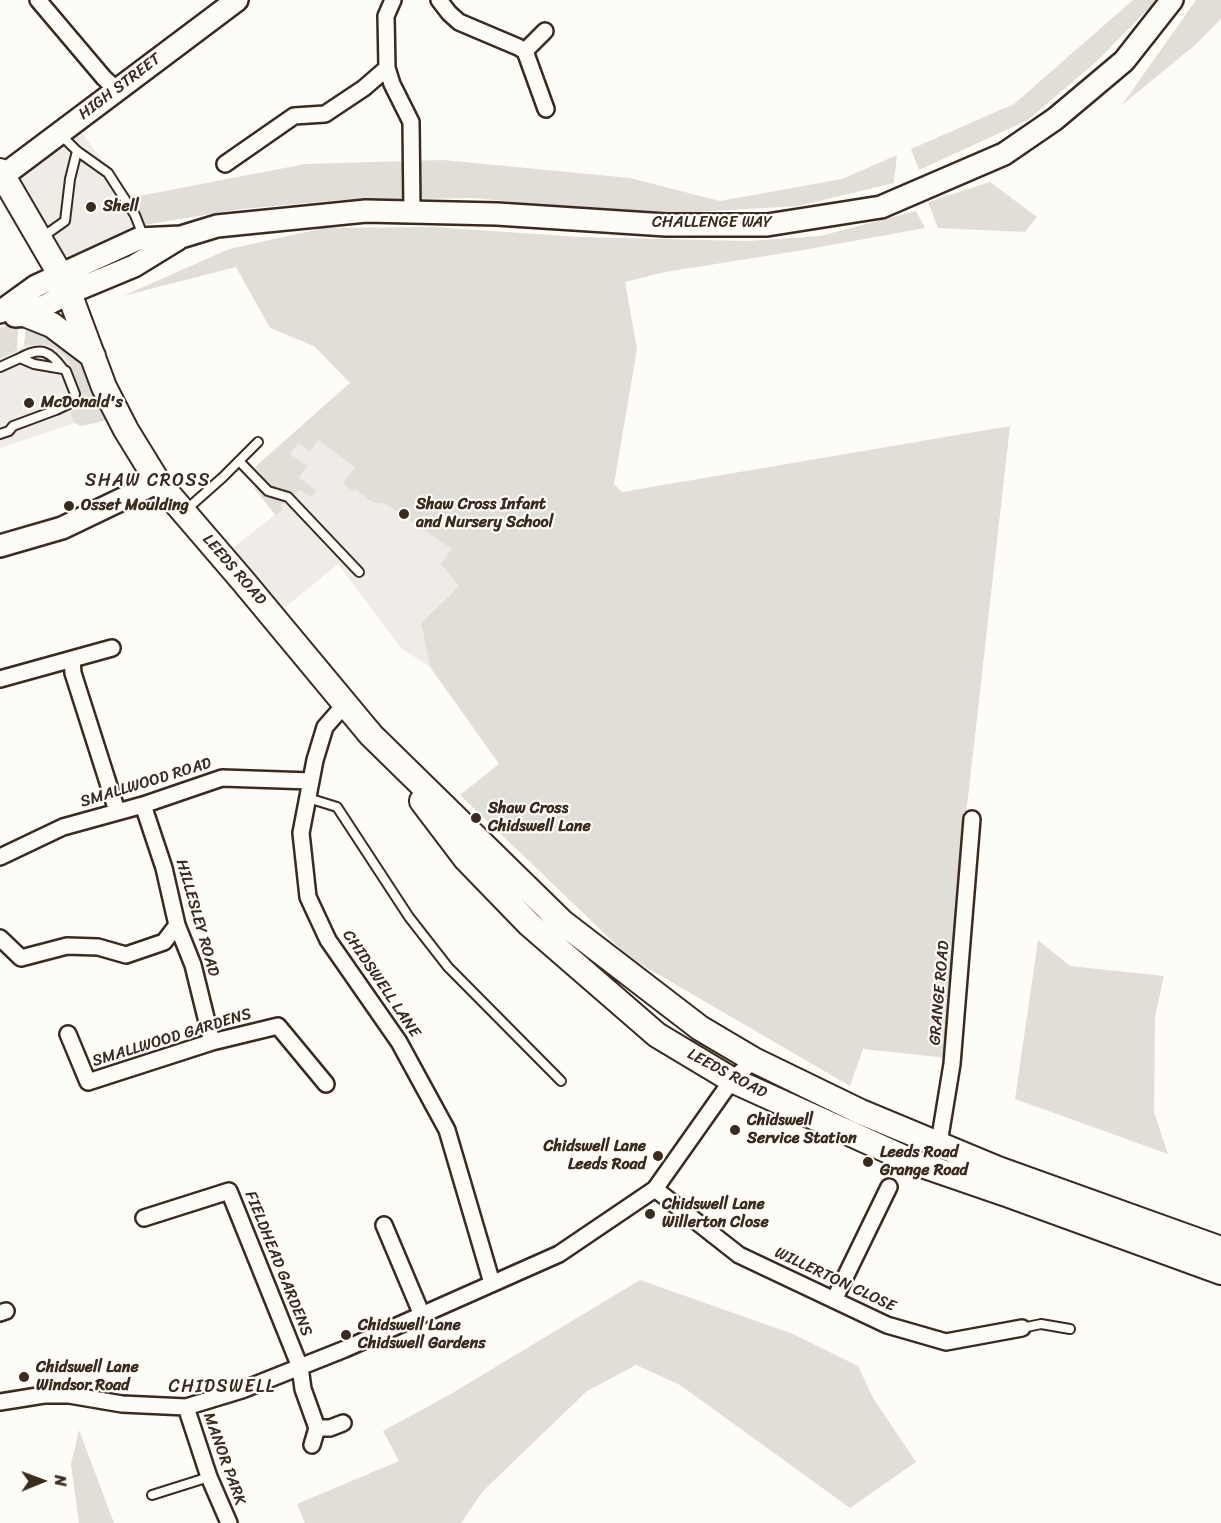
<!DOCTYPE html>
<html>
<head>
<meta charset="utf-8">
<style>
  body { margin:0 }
  #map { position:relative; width:1221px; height:1523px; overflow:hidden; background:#fdfcf7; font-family:Sriracha,sans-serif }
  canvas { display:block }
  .north { position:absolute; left:12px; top:1451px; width:60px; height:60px; -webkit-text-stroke:4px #fdfcf7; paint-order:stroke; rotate:89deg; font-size:16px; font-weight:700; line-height:24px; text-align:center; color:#3b2a1e }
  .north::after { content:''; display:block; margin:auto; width:21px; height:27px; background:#3b2a1e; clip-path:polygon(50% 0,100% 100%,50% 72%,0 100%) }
</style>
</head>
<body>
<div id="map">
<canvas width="1221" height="1523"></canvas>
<div class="north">N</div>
</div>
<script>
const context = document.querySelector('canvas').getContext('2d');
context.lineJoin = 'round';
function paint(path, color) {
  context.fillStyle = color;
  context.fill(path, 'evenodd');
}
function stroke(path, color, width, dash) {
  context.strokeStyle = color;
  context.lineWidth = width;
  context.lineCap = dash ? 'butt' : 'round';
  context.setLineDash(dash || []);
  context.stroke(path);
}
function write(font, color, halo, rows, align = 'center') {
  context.font = font + ' Sriracha,sans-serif';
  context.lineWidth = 4.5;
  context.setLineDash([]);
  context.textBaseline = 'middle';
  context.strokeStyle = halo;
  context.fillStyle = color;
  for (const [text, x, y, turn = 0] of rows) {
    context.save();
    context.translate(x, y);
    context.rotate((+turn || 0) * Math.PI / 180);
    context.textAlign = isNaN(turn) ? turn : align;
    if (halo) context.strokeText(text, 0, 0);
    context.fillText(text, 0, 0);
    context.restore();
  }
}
const built = new Path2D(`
  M80 130 114 177 134 197 144 225 68 262 17 175Z
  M35 344H45L61 351 68 357 83 401 78 409 70 412 74 423 0 448V359L24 346Z
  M350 383 532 514 421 623 430 667 401 648 338 564 282 610 231 549 275 515 254 488 265 480 255 467Z`);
const green = new Path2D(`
  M1133 0H1157L1096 62 1028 120 919 170 911 149 1014 104Z
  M1196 0H1221V19L1195 45 1122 105Z
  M897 155 894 183 798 206 643 215 475 198 341 200 241 209 144 225 134 197 305 164 443 160 630 178 720 201 842 179Z
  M990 182 1037 217 1025 232 938 228 928 202Z
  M916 211 925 228 798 251 665 272 625 282 637 349 614 484 622 492 1010 426 966 815 947 1058 863 1049 850 1086 630 958 460 795 499 764 430 667 421 623 459 586 441 564 452 549 386 504 373 502 355 489 353 491 343 484 355 467 318 440 310 451 298 443 290 454 307 466 299 478 317 491 311 497 300 490 281 505 283 509 276 515 254 488 265 480 255 467 350 383 314 346 270 328 236 267 123 296 229 249 324 228 433 227 580 237 749 241 820 236Z
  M26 325 70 347 80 361 108 420 82 426 74 423 70 412 78 409 83 401C71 368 69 337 24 346Z
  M8 326 18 328 17 350 0 359V327Z
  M1038 940 1070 966 1164 976 1155 1017 1154 1112 1168 1154 1015 1099Z
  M640 1280 793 1334 858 1366 873 1398 916 1462 850 1508 680 1385 636 1365 587 1391 483 1491 461 1523H305L297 1504 399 1461 383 1431 449 1395Z
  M79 1430 114 1523H79L71 1464Z`);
const lane = new Path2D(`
  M61 135 77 151 108 173 135 215 144 238
  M41 238 65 221 70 179 77 151
  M20 358C41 346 50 351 63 369
  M0 367 20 358 34 364 63 369 66 371 75 394 73 402 56 410 13 426 9 431 0 434
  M239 461 268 491 288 497 359 572
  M187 509 223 477 258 442
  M308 798 337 807 409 917 448 967 561 1081
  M1022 1328 1041 1324 1070 1329
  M152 1495 209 1477`);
const street = new Path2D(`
  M38 0 104 78 117 90
  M393 0 386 16 387 68 392 84 411 122 412 212
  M439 0 449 13 459 22 518 47 525 51 546 109
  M525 51 545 31
  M225 164 294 116 325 114 364 88 387 68
  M72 659 73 673 117 811
  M0 679 112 648
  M346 703 325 727 315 760 301 833 308 897 328 940 399 1042 447 1130 492 1283
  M143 805 164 868 177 925 193 965 212 1042
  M0 857 63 827 143 805 222 778 311 781
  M0 938 21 958 67 946 98 947 126 955 164 942 177 925
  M68 1034 88 1082 212 1042 278 1026 326 1084
  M926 1166 939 1143 952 1064 972 819
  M655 1189 739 1255 887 1325 946 1342 1022 1328
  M144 1218 229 1191 300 1367 303 1389 317 1428H330L343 1423
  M384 1225 422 1315
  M834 1300 889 1187
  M0 1313 6 1311
  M0 1402 44 1395H69L122 1404 186 1407 242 1390 345 1349 559 1254 655 1189 732 1080 754 1060
  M186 1407 209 1477 229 1523
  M312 1445 317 1428`);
const secondary = new Path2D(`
  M4 175 237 0
  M0 312 36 286 138 239 181 237 217 226 366 211 497 214 666 225H767L881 207 1004 154 1055 119 1124 61 1172 0
  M15 316 27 315 69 293 134 266 178 239
  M0 546 62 528 158 482`);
const primary = new Path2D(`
  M0 171 60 274 69 293 104 387 126 430 158 482 243 581 371 735 562 922 700 1028 754 1060 861 1112 998 1169 1221 1249
  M27 315 52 325 93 356
  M422 801 466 859 529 924 657 1035 732 1080 913 1162 1009 1195 1221 1272`);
const markers = [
  [91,207,6,"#3b2a1e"],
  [29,403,6,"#3b2a1e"],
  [69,506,6,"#3b2a1e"],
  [404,514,6,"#3b2a1e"],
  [476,818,6,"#3b2a1e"],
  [735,1130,6,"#3b2a1e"],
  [658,1156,6,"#3b2a1e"],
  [868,1162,6,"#3b2a1e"],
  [650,1214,6,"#3b2a1e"],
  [346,1335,6,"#3b2a1e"],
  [24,1377,6,"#3b2a1e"]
];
const streetNames = [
  ["HIGH STREET",120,87,-37],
  ["CHALLENGE WAY",712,223],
  ["LEEDS ROAD",234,570,49],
  ["SMALLWOOD ROAD",146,783,-17],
  ["HILLESLEY ROAD",197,918,74],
  ["CHIDSWELL LANE",381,984,56],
  ["GRANGE ROAD",940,993,-85],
  ["SMALLWOOD GARDENS",172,1038,-17],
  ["LEEDS ROAD",727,1074,28],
  ["FIELDHEAD GARDENS",278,1264,68],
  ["WILLERTON CLOSE",835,1280,25],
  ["MANOR PARK",224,1459,70]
];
const poiNames = [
  ["Shell",103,207],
  ["McDonald's",41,403],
  ["Shaw Cross Infant",416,505],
  ["and Nursery School",416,523],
  ["Osset Moulding",81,506],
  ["Shaw Cross",488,809],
  ["Chidswell Lane",488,827],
  ["Chidswell",747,1121],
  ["Service Station",747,1139],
  ["Chidswell Lane",646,1147,"right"],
  ["Leeds Road",646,1165,"right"],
  ["Leeds Road",880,1153],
  ["Grange Road",880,1171],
  ["Chidswell Lane",662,1205],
  ["Willerton Close",662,1223],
  ["Chidswell Lane",358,1326],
  ["Chidswell Gardens",358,1344],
  ["Chidswell Lane",36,1368],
  ["Windsor Road",36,1386]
];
const neighbourhoodNames = [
  ["SHAW CROSS",148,481],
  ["CHIDSWELL",222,1387]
];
paint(built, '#efece7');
paint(green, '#e1ded7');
stroke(lane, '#3b2a1e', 12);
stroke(street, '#3b2a1e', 20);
stroke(secondary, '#3b2a1e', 26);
stroke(primary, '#3b2a1e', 28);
stroke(lane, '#fdfcf7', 8);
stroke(street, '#fdfcf7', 15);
stroke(secondary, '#fdfcf7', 21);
stroke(primary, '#fdfcf7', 24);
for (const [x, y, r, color] of markers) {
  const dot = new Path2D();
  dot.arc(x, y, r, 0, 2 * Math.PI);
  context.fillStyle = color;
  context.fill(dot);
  stroke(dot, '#fdfcf7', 2);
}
write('16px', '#3b2a1e', '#fdfcf7', streetNames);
write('bold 16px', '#3b2a1e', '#fdfcf7', poiNames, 'left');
context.letterSpacing = '1.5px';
write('18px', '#3b2a1e', '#fdfcf7', neighbourhoodNames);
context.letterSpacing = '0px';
</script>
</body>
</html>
